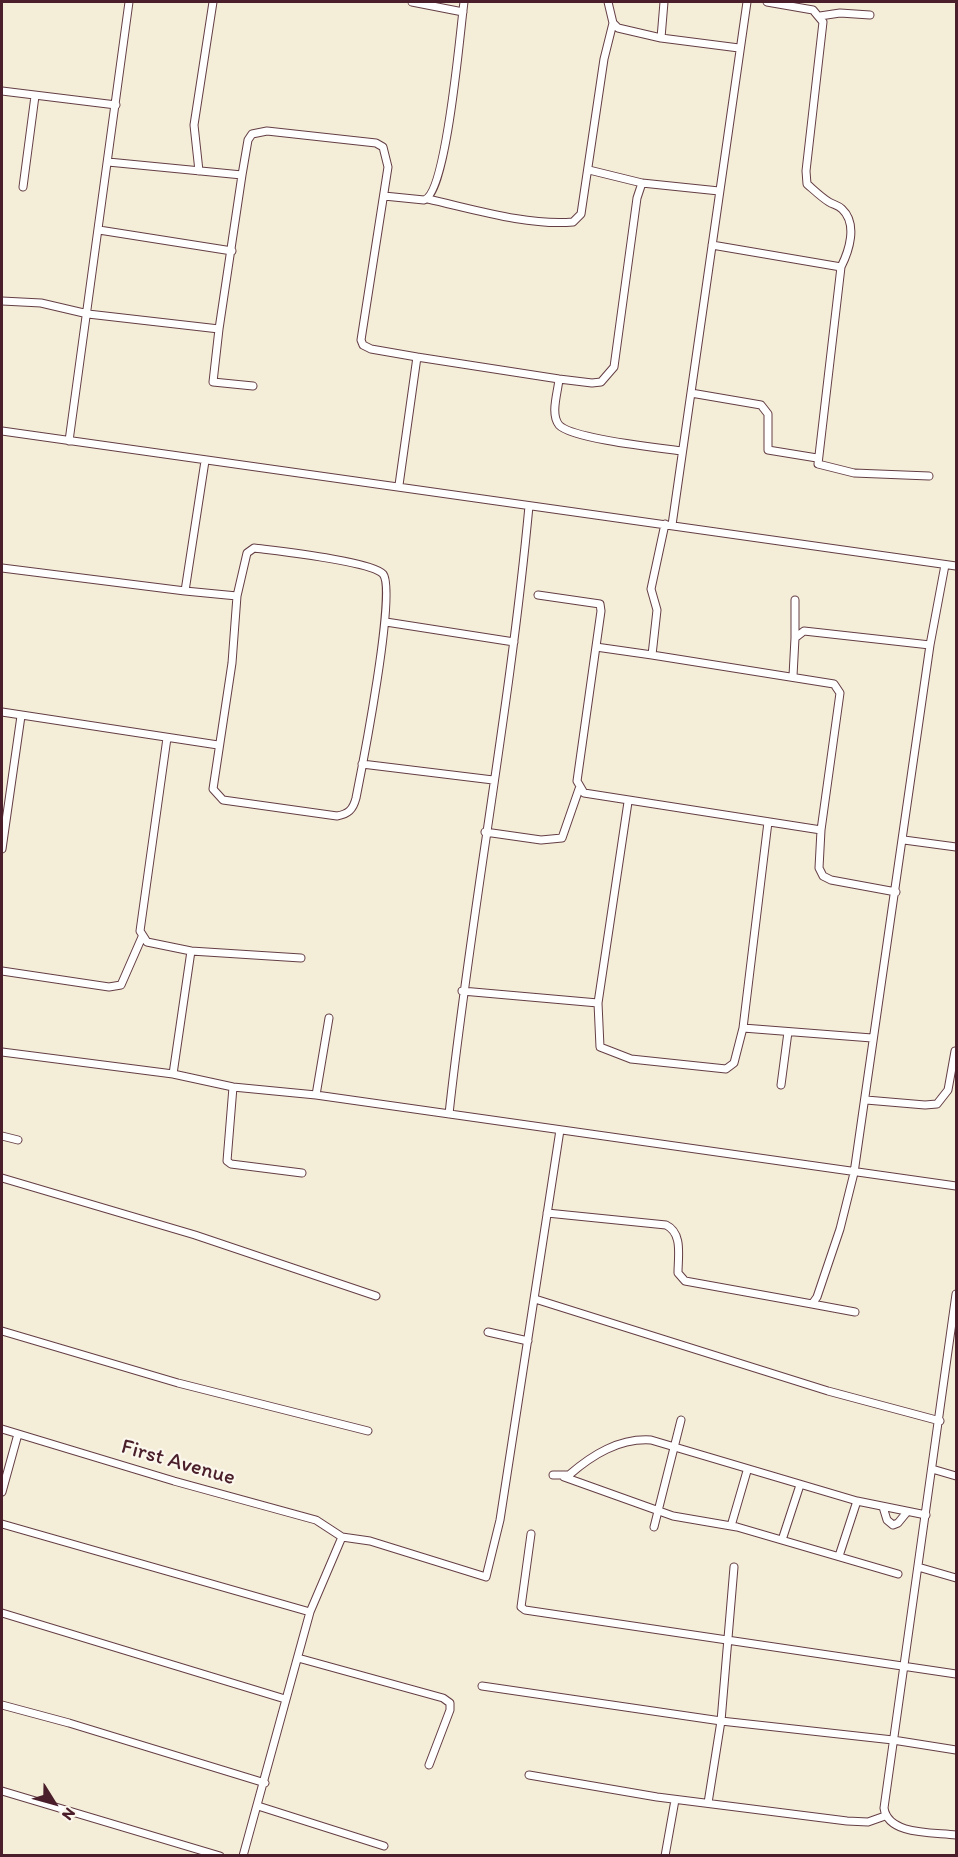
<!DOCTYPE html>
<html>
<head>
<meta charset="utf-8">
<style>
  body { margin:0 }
  #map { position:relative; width:958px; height:1857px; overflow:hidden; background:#f4edd8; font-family:Itim,sans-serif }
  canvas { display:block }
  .frame { position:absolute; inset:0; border:3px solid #4a1f2b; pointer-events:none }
  .north { position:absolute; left:24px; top:1773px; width:60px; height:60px; -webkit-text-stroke:4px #fbf7ec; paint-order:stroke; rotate:127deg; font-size:16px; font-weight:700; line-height:24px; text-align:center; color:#4a1f2b }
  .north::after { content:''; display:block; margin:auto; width:21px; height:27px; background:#4a1f2b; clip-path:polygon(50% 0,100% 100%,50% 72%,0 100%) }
</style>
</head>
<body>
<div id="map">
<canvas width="958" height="1857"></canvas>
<div class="frame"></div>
<div class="north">N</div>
</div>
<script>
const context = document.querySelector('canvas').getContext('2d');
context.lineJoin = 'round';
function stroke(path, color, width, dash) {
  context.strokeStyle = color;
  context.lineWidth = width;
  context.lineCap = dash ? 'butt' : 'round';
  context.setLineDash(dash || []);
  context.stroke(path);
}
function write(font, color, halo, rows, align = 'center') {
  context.font = font + ' Itim,sans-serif';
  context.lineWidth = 4.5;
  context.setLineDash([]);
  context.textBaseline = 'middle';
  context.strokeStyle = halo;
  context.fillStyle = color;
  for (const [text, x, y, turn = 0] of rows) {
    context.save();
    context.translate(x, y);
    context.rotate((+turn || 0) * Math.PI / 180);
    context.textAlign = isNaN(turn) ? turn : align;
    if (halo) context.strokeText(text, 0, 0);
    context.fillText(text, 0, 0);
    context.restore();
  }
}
const minor = new Path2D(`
  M412 2 463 12
  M608 2 613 23 618 28 661 38 664 2
  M767 2 813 10 823 22 806 171 807 184C814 190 821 197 829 202 834 205 838 205 842 209 858 224 849 251 841 267L818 464 854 473 929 476
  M820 16 840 13 870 15
  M661 38 739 48
  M2 91 116 105
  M108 162 242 175
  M589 170 642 183
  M199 171 194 125 213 2
  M23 187 35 96
  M384 196 424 200C447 193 460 31 464 2
  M428 199C473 209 528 226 573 222L581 214 604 59 613 23
  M99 230 232 251
  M712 245 841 267
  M2 301 41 303 88 314 219 329 242 175 248 140 252 134 267 131 376 143 383 147 388 167 361 340 363 345 371 349 417 357
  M219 329 213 382 253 386
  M559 379C558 392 550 414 559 425 572 439 660 448 682 451
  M691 393 761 405 768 414V450L817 458
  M2 431 956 566
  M69 441 129 2
  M205 461 185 591 237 596
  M399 485 417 357 559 379 592 383 601 382 614 367 637 198 642 183 719 191
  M665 524 651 589 657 610 652 655 834 684 840 693 821 830 819 868 823 876 831 880 896 892
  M672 525 747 2
  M254 548C277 551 371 561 383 574 397 590 362 768 356 798 353 810 348 814 337 816L223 800 213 789 232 663 237 596 247 553Z
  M2 568 185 591
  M538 595 600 604 601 611 577 781 584 793 821 830
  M795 600V638
  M386 622 514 642
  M596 647 652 655
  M793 676 795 638 804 631 930 645
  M2 712 218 745
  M167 738 140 931 147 942 191 951
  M362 764 493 780
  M628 802 598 1003 600 1047 631 1059 726 1069 734 1063 743 1028
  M768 822 743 1028 872 1038
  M485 832 541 840 562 838 579 789
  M904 840 956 847
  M2 849 21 716
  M2 971 109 987 121 985 142 937
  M462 991 598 1003
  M2 1052 173 1074 233 1087 316 1095 956 1186
  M173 1074 191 951 301 958
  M781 1085 788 1032
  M233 1087 227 1161 231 1164 302 1173
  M316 1095 329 1018
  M866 1100 925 1105 937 1104 948 1090 955 1051
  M449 1114C471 911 510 710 529 506
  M2 1136 18 1140
  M2 1178 195 1235 376 1296
  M547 1213 666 1225C683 1233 678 1256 678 1273L685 1281 812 1304 817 1297 840 1229 854 1173 930 645 945 565
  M956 1294 884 1808C888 1836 935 1832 956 1835
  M535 1299 828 1391 940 1421
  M812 1304 855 1312
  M2 1331 178 1383 368 1431
  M488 1332 528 1341
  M2 1429 174 1481 316 1520 342 1537 370 1541 486 1577 500 1520 560 1130
  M932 1469 956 1476
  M553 1475H569C592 1455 619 1438 651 1440L857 1501 926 1515
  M564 1477 673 1516 737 1527 898 1574
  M2 1492 18 1434
  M883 1507 887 1520 893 1525 898 1523 907 1512
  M2 1524 310 1612
  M731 1526 747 1471
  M654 1527 681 1420
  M531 1534 521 1607 525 1610 956 1674
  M782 1540 800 1485
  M839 1556 857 1501
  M918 1567 956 1578
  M2 1613 285 1699
  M298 1658 443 1698 450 1703V1710L429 1765
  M482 1686 721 1721 893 1740 956 1750
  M2 1705 69 1723 265 1783
  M529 1775 657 1797 847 1821 868 1822 885 1816
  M2 1791 220 1856
  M708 1803 721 1721 734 1567
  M258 1806 384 1846
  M243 1856 310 1612 342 1537
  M665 1856 675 1800`);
const streetNames = [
  ["First Avenue",178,1463,16]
];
stroke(minor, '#643e45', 9);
stroke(minor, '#fff', 7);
write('22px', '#4a1f2b', '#fbf7ec', streetNames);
</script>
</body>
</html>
